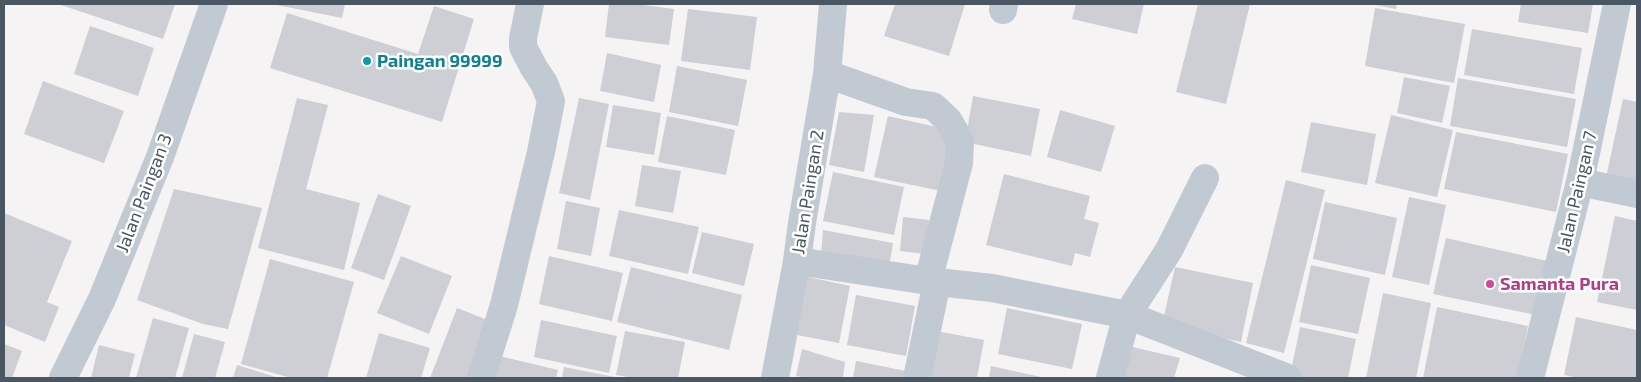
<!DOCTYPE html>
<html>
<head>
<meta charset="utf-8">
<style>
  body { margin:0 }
  #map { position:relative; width:1641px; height:382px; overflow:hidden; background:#f5f3f3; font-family:"Exo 2",sans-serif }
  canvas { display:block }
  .frame { position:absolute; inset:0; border:5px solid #4a5661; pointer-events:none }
</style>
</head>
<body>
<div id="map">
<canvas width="1641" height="382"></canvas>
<div class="frame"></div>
</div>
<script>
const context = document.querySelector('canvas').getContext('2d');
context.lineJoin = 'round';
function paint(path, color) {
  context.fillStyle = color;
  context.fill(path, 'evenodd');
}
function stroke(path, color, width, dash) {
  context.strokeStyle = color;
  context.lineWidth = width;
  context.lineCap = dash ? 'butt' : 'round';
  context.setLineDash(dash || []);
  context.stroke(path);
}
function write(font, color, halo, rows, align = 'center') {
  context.font = font + ' "Exo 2",sans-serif';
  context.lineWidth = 5;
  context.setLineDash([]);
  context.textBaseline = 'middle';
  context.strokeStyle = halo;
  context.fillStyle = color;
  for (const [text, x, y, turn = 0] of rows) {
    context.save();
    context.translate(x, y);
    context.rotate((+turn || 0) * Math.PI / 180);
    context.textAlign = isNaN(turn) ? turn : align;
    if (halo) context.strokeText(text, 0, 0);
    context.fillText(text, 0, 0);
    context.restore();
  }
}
const building = new Path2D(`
  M58 4H175L163 39Z
  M272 4H345L342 18Z
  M609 4H635L674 9 669 45 605 37Z
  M895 4H965L949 56 884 36Z
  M1076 4H1144L1137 34 1072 19Z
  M1198 4H1250L1226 104 1176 92Z
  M1370 4H1397L1396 9Z
  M1521 4H1593L1588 33 1518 22Z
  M434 6 474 19 442 122 270 68 287 13 418 54Z
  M1375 8 1465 24 1454 83 1365 66Z
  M688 9 757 17 750 70 681 61Z
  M90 26 154 48 138 96 74 74Z
  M1472 29 1582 48 1574 94 1464 75Z
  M607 53 661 65 654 102 600 91Z
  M677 66 747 80 738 126 669 112Z
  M1404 77 1450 86 1442 123 1397 113Z
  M1458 78 1576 99 1567 147 1450 126Z
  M43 81 124 111 104 163 24 134Z
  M973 96 1040 109 1031 156 965 142Z
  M297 98 328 105 306 189 360 203 344 270 258 248Z
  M579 98 609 104 590 200 559 193Z
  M1623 99 1637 102V189L1605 182Z
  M613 105 661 113 654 155 606 147Z
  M1060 110 1115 126 1101 172 1047 157Z
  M839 112 874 115 864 172 829 165Z
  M1391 115 1453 130 1437 197 1375 183Z
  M667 116 735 130 726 175 658 162Z
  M888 116 954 131 941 191 874 177Z
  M1311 122 1376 134 1367 185 1301 172Z
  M1456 132 1568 154 1556 212 1444 189Z
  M642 165 681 171 673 213 635 206Z
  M833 172 904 187 894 235 823 221Z
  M1004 174 1090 196 1084 219 1099 223 1090 257 1075 253 1072 266 986 245Z
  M1286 180 1325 190 1284 353 1246 343Z
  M174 189 262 208 228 329 203 324 137 300Z
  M378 194 411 206 384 280 351 268Z
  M1409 197 1446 205 1429 285 1392 277Z
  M566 201 600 208 591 256 557 249Z
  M1325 202 1397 218 1385 275 1313 259Z
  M619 210 699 227 688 274 609 256Z
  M4 213 72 241 47 302 59 307 45 342 4 325Z
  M1615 216 1637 221V310L1597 302Z
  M903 217 929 220 926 254 900 251Z
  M823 230 893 243 889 267 821 255Z
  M702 232 754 244 744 286 692 273Z
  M1446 238 1556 263 1536 315 1433 294Z
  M401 256 452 276 429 334 377 313Z
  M549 256 623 273 612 321 539 304Z
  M270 259 354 282 327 378H291L241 364Z
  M1311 265 1370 278 1358 334 1299 322Z
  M631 267 742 295 729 350 617 322Z
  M1175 267 1253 283 1241 342 1162 325Z
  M808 277 850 286 839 343 797 335Z
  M1383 293 1431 303 1416 378H1366Z
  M856 295 915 306 906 356 847 345Z
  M1437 307 1528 326 1517 378H1423Z
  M457 308 490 321 468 378H430Z
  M1007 308 1082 324 1072 369 998 354Z
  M1576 317 1637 330V378H1578L1564 375Z
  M153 318 189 328 175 378H136Z
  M541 320 617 336 609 373 534 357Z
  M1300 327 1356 339 1348 378H1299L1290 376Z
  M931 330 984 340 977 378H922Z
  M625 331 685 342 678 378H633L616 375Z
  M379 333 430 348 421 378H366Z
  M194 334 225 342 215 378H182Z
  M4 344 22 351 12 378H4Z
  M99 345 135 354 129 378H91Z
  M1128 346 1180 358 1174 378H1120Z
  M802 349 845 362 843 378H808L796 376Z
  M491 354 558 370 556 378H486Z
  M856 361 911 372 910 378H853Z
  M237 365 279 378H233Z
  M991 366 1041 377V378H989Z
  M564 367 615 377V378H562Z`);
const minor = new Path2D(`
  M1003 10 1004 4
  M827 74 906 102 933 106 948 120 954 130 960 142 959 163 928 281
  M1580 182 1637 194
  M797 261 928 281 992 288 1127 315 1288 378
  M63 378 102 299 160 157 214 4
  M481 378 504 305 541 152 551 101 544 83 534 68 523 47V38L530 4
  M775 378 797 261 802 223 827 74 833 4
  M917 378 937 282
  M1110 378 1127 315 1169 250 1205 178
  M1530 378 1580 182 1617 4`);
const markers = [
  [367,61,5,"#0f9aa8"],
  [1490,284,5,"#d1479c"]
];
const cultureNames = [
  ["Paingan 99999",377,61]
];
const streetNames = [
  ["Jalan Paingan 2",808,192,-81],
  ["Jalan Paingan 7",1577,192,-77],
  ["Jalan Paingan 3",144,193,-69]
];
const hotelNames = [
  ["Samanta Pura",1500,284]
];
paint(building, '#cdcfd5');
stroke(minor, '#c1cad2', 28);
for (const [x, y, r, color] of markers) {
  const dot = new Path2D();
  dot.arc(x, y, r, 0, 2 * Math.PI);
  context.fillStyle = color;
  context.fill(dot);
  stroke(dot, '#fff', 2);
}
write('bold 18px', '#0d838f', '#fff', cultureNames, 'left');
write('18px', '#4a5661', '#fff', streetNames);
write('bold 18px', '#b23c85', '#fff', hotelNames, 'left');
</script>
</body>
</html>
